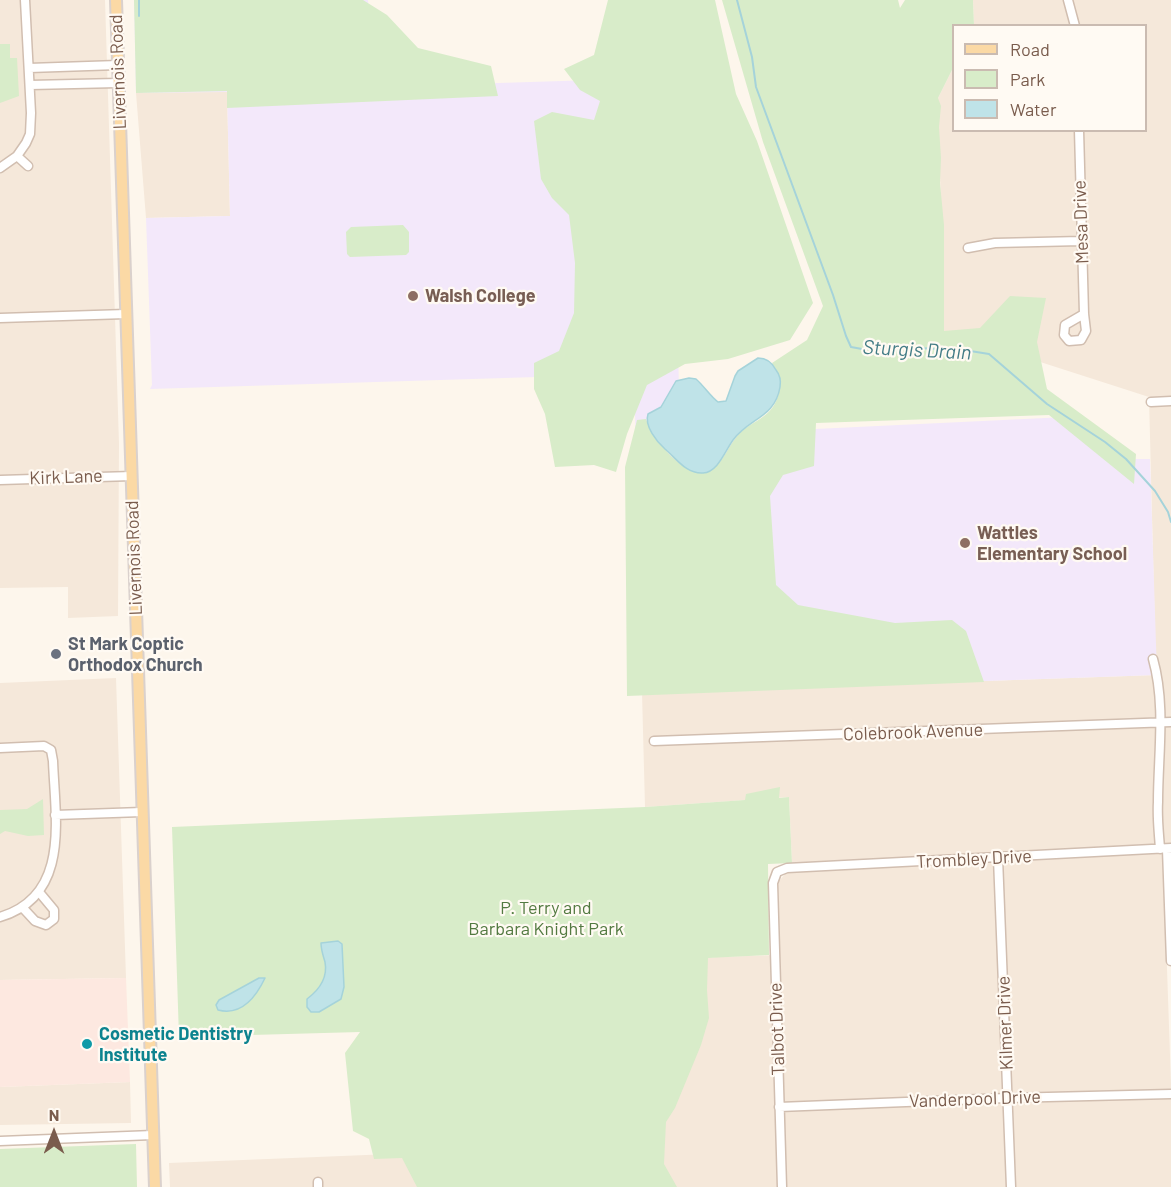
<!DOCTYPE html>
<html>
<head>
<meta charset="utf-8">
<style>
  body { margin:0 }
  #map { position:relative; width:1171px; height:1187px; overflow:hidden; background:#fdf6ec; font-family:Barlow,sans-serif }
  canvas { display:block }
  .legend { position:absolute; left:952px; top:24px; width:195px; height:108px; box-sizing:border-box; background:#fffaf3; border:2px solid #cabbb1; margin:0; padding:8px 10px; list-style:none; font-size:18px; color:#7a5c4d }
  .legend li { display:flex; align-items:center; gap:12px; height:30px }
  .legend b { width:30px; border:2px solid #cabbb1 }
  .north { position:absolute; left:24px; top:1103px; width:60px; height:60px; -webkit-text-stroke:4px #fffaf3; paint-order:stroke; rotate:0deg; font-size:16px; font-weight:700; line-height:24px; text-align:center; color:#7a5c4d }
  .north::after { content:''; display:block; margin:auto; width:21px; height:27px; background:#7a5c4d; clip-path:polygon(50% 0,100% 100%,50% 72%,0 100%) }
</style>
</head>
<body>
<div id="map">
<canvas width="1171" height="1187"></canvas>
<ul class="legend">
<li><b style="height:8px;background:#fbd9a5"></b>Road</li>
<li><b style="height:16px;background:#d8ecc9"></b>Park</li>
<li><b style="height:16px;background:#bfe3e8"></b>Water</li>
</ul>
<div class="north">N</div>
</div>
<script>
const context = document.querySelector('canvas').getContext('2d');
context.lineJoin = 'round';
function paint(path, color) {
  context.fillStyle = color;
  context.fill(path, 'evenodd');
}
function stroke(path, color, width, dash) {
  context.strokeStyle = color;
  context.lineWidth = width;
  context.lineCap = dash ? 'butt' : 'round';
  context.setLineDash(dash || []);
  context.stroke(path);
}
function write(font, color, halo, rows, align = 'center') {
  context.font = font + ' Barlow,sans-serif';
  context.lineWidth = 4.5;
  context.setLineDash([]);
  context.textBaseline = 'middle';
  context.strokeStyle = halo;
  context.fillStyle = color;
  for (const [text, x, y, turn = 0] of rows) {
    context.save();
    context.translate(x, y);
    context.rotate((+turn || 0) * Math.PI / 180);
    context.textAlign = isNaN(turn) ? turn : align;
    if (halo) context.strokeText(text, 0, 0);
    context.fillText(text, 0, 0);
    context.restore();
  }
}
const residential = new Path2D(`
  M0 0H105L119 444 118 616 68 618V587L0 588Z
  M973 0H1171V844L792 863 789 797 645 807 642 693 1156 675 1149 397 944 331 938 98 953 68 954 130H1146V26L974 25Z
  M227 91 230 216 146 218 136 93Z
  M116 678 126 978 0 980V683Z
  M1163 853 1171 1084V1187H170L169 1163 662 1143 688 958 779 955 777 890 779 881 787 872Z
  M130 1082 131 1123 0 1125V1087Z`);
const commercial = new Path2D(`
  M126 978 130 1082 0 1087V980Z`);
const education = new Path2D(`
  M134 0H368L371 87 626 79 670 0 680 433 815 429 1066 417 1124 459H1150L1157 675 642 693 634 374 150 389 152 385 146 218 230 216 227 92 136 93Z`);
const green = new Path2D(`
  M134 0H363L387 15 418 48 491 66 498 96 227 108V91L136 93Z
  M608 0H715L736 94 757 141 813 303 790 340 728 359 685 364 647 385 627 434 616 472 594 465 555 467 545 414 534 389V363L559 351 574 313 575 263 569 215 552 198 541 179 534 121 552 112 594 120 600 101 580 90 564 69 594 55Z
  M722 0H898L900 8 905 0H973L974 25 954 26 953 68 938 98 941 106 939 127 941 158 940 183 944 225V331L980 328 1010 296 1046 298 1037 342 1047 389 1136 454 1134 484 1049 415 816 423 814 466 783 475 770 496 776 585 798 605 895 623 952 620 966 631 984 682 627 696 625 467 637 420 646 419C652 438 690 487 713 469 724 460 729 445 738 435 746 426 755 423 764 416 782 403 783 380 772 363L807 340 823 306 763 142Z
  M0 44H10V58H17L19 96 0 103Z
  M403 225 409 232V252L406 255 350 257 347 254 346 232 351 227Z
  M780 787 779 798 789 797 792 863 768 864 769 955 708 958 707 990 709 1018 701 1045 675 1108 666 1122 664 1164 677 1187H417L402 1158 374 1159 369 1139 353 1131 345 1053 360 1032 179 1037 172 827 645 807 745 800 746 794Z
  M43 799 44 835 28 836 5 831 0 834V810L27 809Z
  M136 1144 137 1187H0V1149Z`);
const water = new Path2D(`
  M758 358C767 358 772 362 776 370 780 375 781 381 780 387 775 418 749 418 733 440 725 451 718 472 703 473 686 474 677 459 665 449 657 442 644 426 648 414L661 407 676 381 689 378 696 379C704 386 710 396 718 402L726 401 735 376 738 371Z
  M338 941 342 944 344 987 341 999 319 1012H311L307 1007V999C319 990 328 978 325 962 323 955 321 950 321 943Z
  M259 978H265C256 997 241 1016 218 1010L216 1005 219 1000Z`);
const stream = new Path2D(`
  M737 0 752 57 756 87 833 295 846 336 851 347 862 349 893 347 964 350 989 354 1047 404 1105 442 1126 459 1155 491 1168 512 1171 522
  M139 16V0`);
const minor = new Path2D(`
  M1068 0 1075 26
  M29 68 118 65
  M30 85 118 83
  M1079 130 1084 314 1086 331 1081 340 1069 341 1064 335 1065 325 1084 314
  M17 156 28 166
  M0 168 17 156 26 143 30 134 31 113 25 0
  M968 248 995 243 1081 241
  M0 318 126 314
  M1151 402 1171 401
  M0 480 132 476
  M1153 659C1166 705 1158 755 1158 802 1157 818 1159 833 1160 849
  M654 741 1171 722
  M0 748 44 746 51 750 53 761C55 818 71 896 0 917
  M55 815 142 812
  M1167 849 1171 961
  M998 858 1011 1187
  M22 907 35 921 46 925 54 919V910L39 892
  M779 1107 1007 1098 1171 1094
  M0 1141 153 1135
  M318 1182V1187
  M782 1187 773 883 777 872 787 868 1171 848`);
const major = new Path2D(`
  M116 0 155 1187`);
const markers = [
  [413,296,6,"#8d6e63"],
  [965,543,6,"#8d6e63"],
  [56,654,6,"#6b7280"],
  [87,1044,6,"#0f9aa8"]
];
const streetNames = [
  ["Livernois Road",118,72,-92],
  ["Mesa Drive",1081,222,-92],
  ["Kirk Lane",66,477,-2],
  ["Livernois Road",134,558,-92],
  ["Colebrook Avenue",913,732,-2],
  ["Trombley Drive",974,859,-3],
  ["Kilmer Drive",1005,1023,-92],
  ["Talbot Drive",777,1029,-92],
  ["Vanderpool Drive",975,1099,-2]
];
const educationNames = [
  ["Walsh College",425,296],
  ["Wattles",977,533],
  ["Elementary School",977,554]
];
const worshipNames = [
  ["St Mark Coptic",68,644],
  ["Orthodox Church",68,665]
];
const parkNames = [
  ["P. Terry and",546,908],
  ["Barbara Knight Park",546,929]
];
const cultureNames = [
  ["Cosmetic Dentistry",99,1034],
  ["Institute",99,1055]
];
const waterNames = [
  ["Sturgis Drain",917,350,3]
];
paint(residential, '#f5e8da');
paint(commercial, '#fde8e0');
paint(education, '#f3e8fa');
paint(green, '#d8ecc9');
paint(water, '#bfe3e8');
stroke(water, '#a5d3da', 1.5);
stroke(stream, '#a5d3da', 2);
stroke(minor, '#d1beb0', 11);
stroke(major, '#dad1cd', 14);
stroke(minor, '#fff', 8);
stroke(major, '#fbd9a5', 10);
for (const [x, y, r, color] of markers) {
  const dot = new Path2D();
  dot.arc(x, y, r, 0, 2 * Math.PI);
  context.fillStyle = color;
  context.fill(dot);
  stroke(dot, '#fffaf3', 2);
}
write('18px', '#7a5c4d', '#fffaf3', streetNames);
write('bold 18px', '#785e54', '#fffaf3', educationNames, 'left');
write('bold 18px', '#5b616d', '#fffaf3', worshipNames, 'left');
write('18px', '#537a41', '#fffaf3', parkNames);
write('bold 18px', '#0d838f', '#fffaf3', cultureNames, 'left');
write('italic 20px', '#437c86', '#fffaf3', waterNames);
</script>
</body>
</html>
